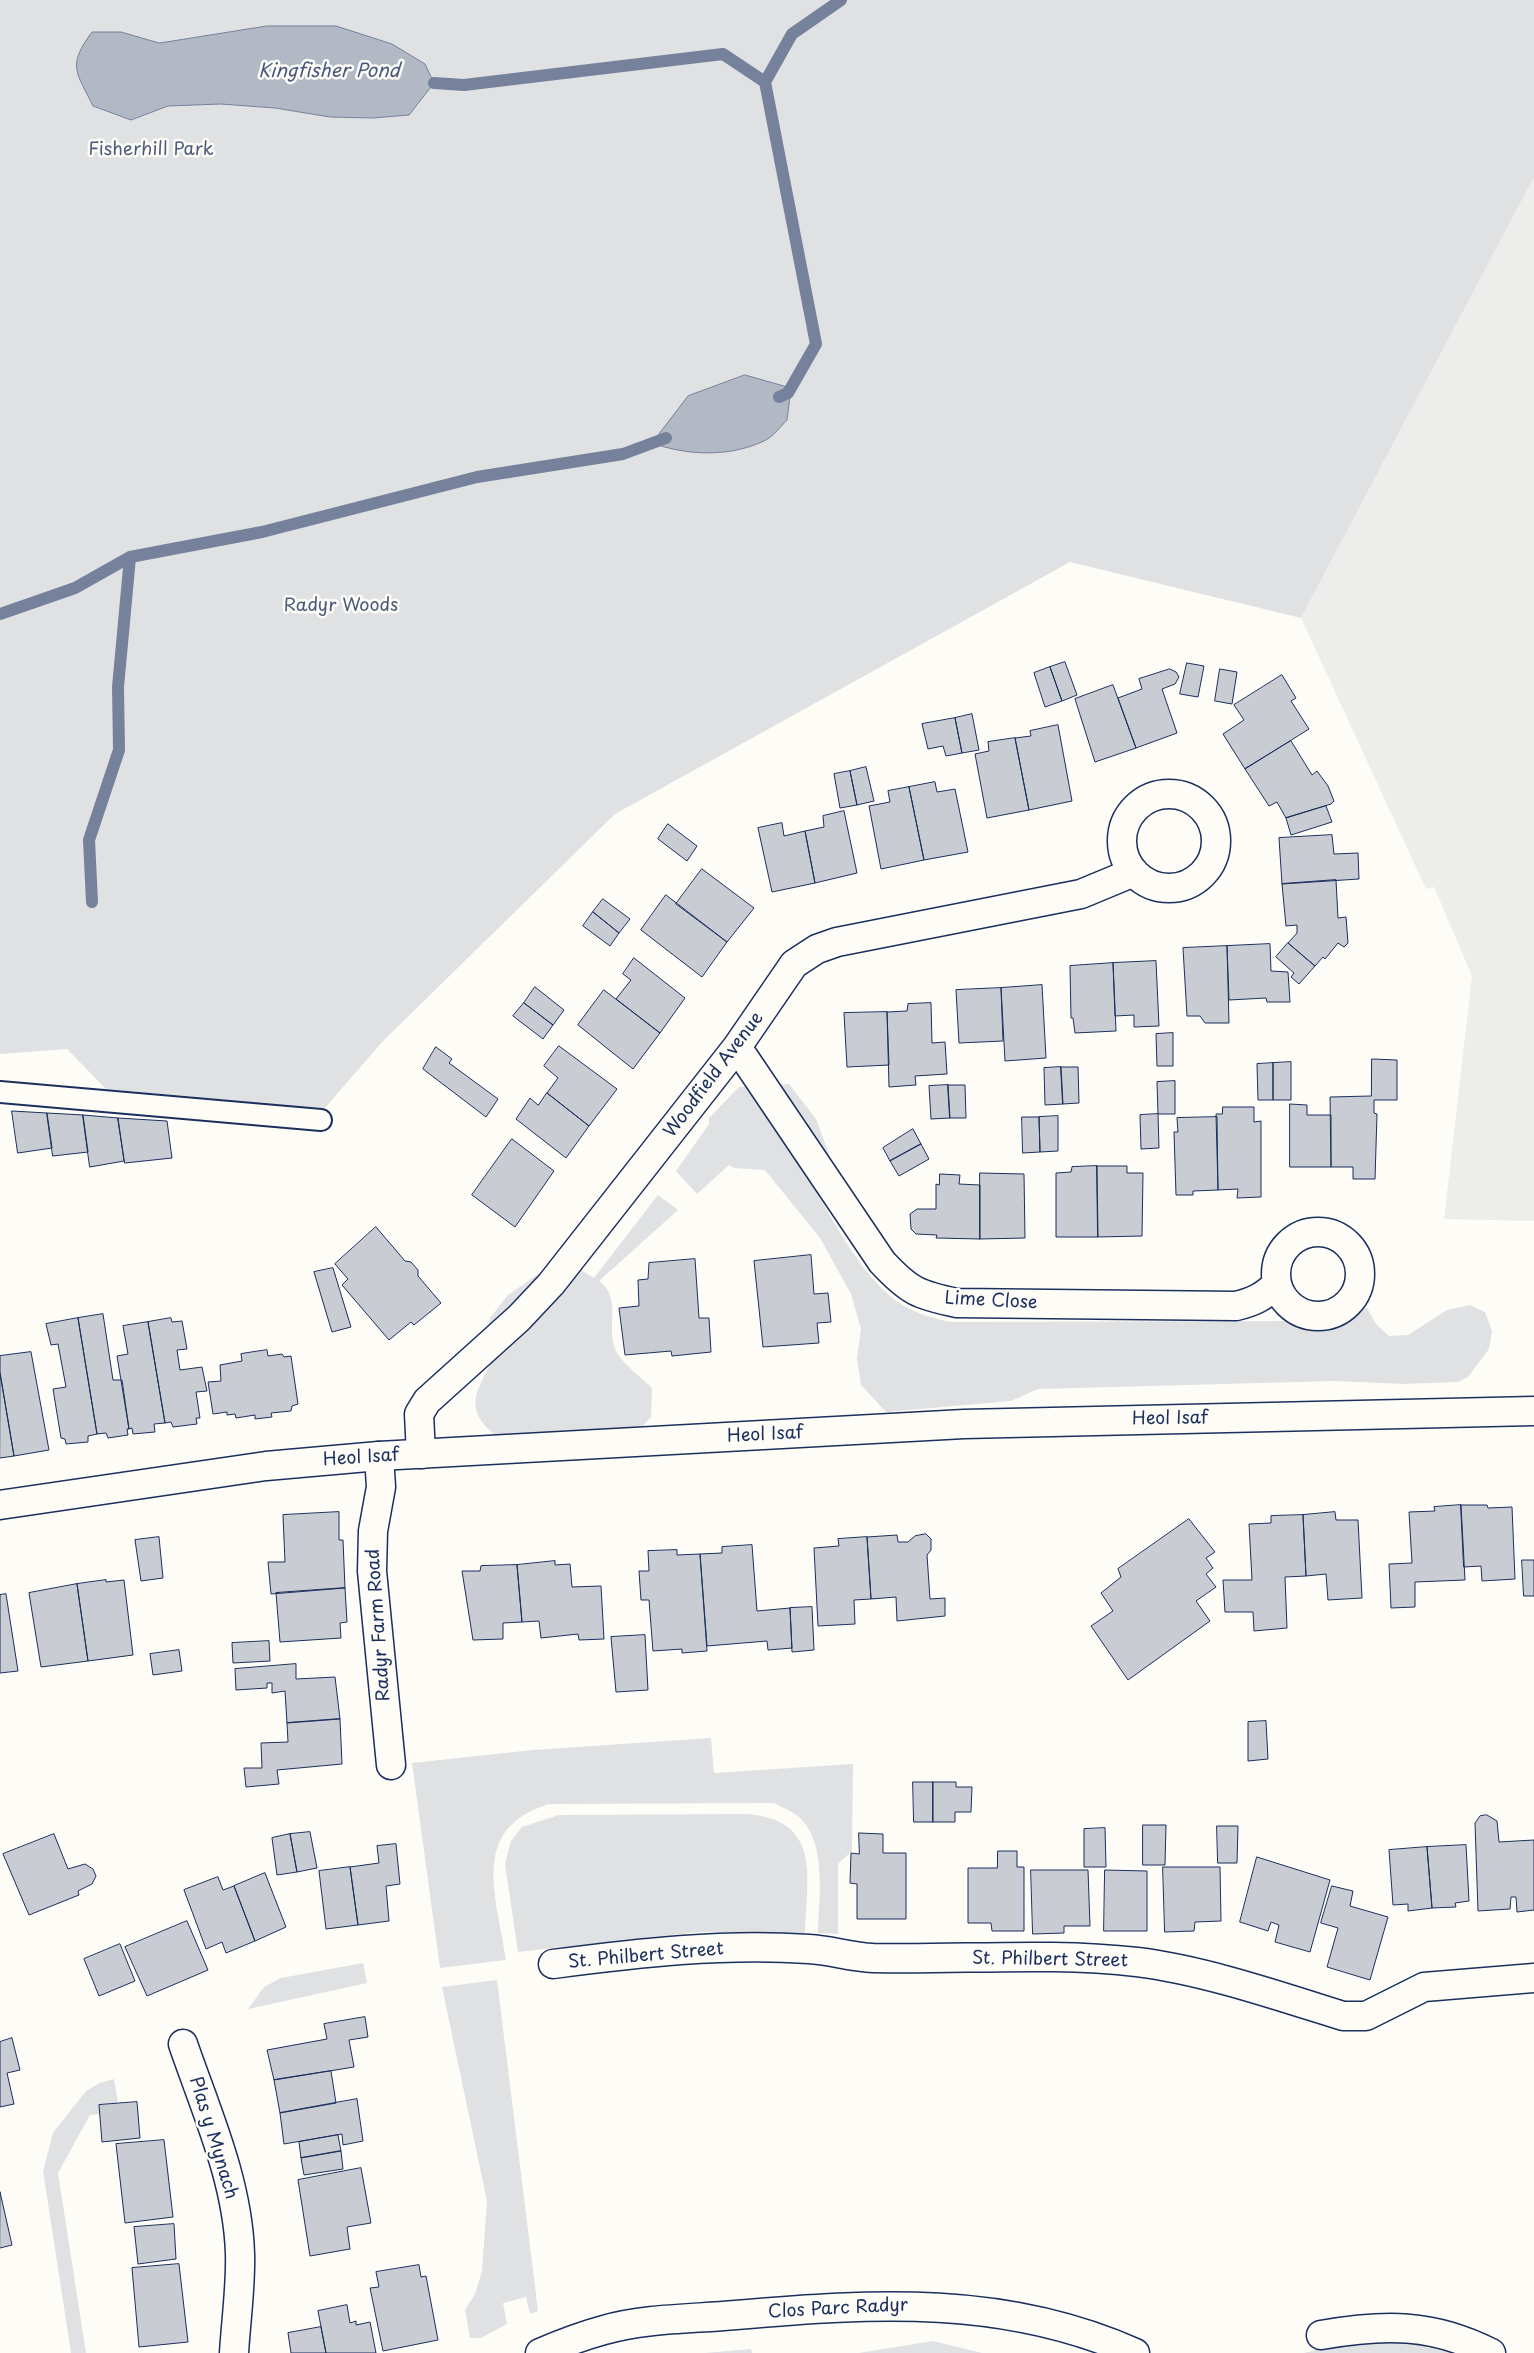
<!DOCTYPE html>
<html>
<head>
<meta charset="utf-8">
<style>
  body { margin:0 }
  canvas { display:block; background:#fdfcf7 }
</style>
</head>
<body>
<canvas width="1534" height="2353"></canvas>
<script>
const context = document.querySelector('canvas').getContext('2d');
context.lineJoin = 'round';
function paint(path, color) {
  context.fillStyle = color;
  context.fill(path, 'evenodd');
}
function stroke(path, color, width, dash) {
  context.strokeStyle = color;
  context.lineWidth = width;
  context.lineCap = dash ? 'butt' : 'round';
  context.setLineDash(dash || []);
  context.stroke(path);
}
function write(font, color, halo, rows, align = 'center') {
  context.font = font + ' "Playpen Sans",sans-serif';
  context.lineWidth = 5;
  context.setLineDash([]);
  context.textBaseline = 'middle';
  context.strokeStyle = halo;
  context.fillStyle = color;
  for (const [text, x, y, turn = 0] of rows) {
    context.save();
    context.translate(x, y);
    context.rotate((+turn || 0) * Math.PI / 180);
    context.textAlign = isNaN(turn) ? turn : align;
    if (halo) context.strokeText(text, 0, 0);
    context.fillText(text, 0, 0);
    context.restore();
  }
}
const built = new Path2D(`
  M1534 177V1221L1444 1219 1472 976 1434 887 1426 889 1301 618Z`);
const green = new Path2D(`
  M0 0H1534V177L1301 618 1070 562 615 814 383 1041 324 1109 106 1089 67 1049 0 1054Z
  M789 1084 816 1119 829 1154 812 1185C836 1224 864 1282 904 1306 919 1314 934 1319 951 1322L1285 1321 1308 1329C1326 1318 1346 1306 1367 1308L1376 1324 1389 1336 1408 1335 1447 1310 1470 1305 1485 1312 1492 1331 1489 1349 1468 1377 1458 1382 1403 1384 1335 1381 1038 1389 1011 1401 886 1412 861 1385 857 1358 861 1329 851 1294 820 1238 765 1170 734 1168 729 1165 697 1194 676 1171 709 1124V1118L739 1087Z
  M658 1195 678 1210 599 1281C623 1298 605 1328 616 1351 622 1363 642 1378 652 1388L651 1417 643 1426 529 1456C508 1443 470 1427 476 1396 480 1382 489 1367 496 1354L487 1335 490 1318 508 1295 538 1274 579 1269 594 1278Z
  M711 1738 714 1773 853 1764 852 1851 838 1864V1934L818 1933C819 1897 828 1837 795 1814 789 1810 781 1807 774 1803L549 1804C468 1829 497 1896 506 1960L440 1968 412 1763 533 1750Z
  M747 1814C822 1820 807 1877 805 1933L699 1932 518 1952 505 1864 511 1841 522 1827 559 1815Z
  M363 1963 367 1983 248 2009 264 1987 281 1978Z
  M497 1980 538 2311 530 2314 526 2297 503 2303 507 2324 481 2338H470L465 2310 475 2294 482 2271 487 2201 442 1987Z
  M114 2079 118 2103 99 2105 100 2114 90 2115 58 2173 86 2353H71L43 2171 53 2133 67 2115 86 2091 100 2083Z
  M1382 2339 1423 2342 1460 2353H1304L1345 2342Z
  M933 2341 982 2353H859Z
  M751 2349 752 2353H705Z`);
const water = new Path2D(`
  M267 26H336L392 44 425 64 434 83 409 115 373 118 330 117 275 108 221 104 168 106 131 120 93 106C76 71 67 66 92 32H121L159 43Z
  M745 375 791 388 787 420C781 426 773 437 764 441 730 457 688 456 652 443L688 396Z`);
const stream = new Path2D(`
  M765 82 792 34 841 0
  M434 83 464 85 723 54 765 82 816 344 788 393 779 397
  M0 614 75 588 130 557 262 532 477 477 623 454 666 438
  M92 902 89 840 119 750 118 687 130 557`);
const building = new Path2D(`
  M1065 662 1077 695 1062 701 1050 667Z
  M1187 663 1204 666 1198 697 1180 694Z
  M1050 667 1062 701 1045 707 1034 673Z
  M1170 669 1176 672 1179 677 1175 684 1162 689 1177 733 1136 748 1118 698 1142 689 1139 679Z
  M1220 669 1237 672 1232 704 1215 701Z
  M1282 675 1296 698 1291 701 1309 729 1245 769 1223 734 1244 720 1234 705Z
  M1113 685 1136 748 1095 762 1075 699Z
  M972 714 979 750 962 753 955 718Z
  M955 718 962 753 946 756 943 746 928 749 922 724Z
  M1058 725 1072 801 1029 810 1015 738 1031 736 1030 731Z
  M1015 738 1029 810 987 818 975 754 989 751 988 742Z
  M1291 741 1312 775 1317 771 1328 786 1334 801 1331 804 1286 818 1277 802 1269 806 1245 769Z
  M866 767 874 801 857 805 850 771Z
  M850 771 857 805 840 808 834 774Z
  M935 782 937 792 955 789 968 852 924 860 909 787Z
  M909 787 924 860 881 869 869 806 890 802 888 791Z
  M1326 806 1332 822 1291 835 1286 818Z
  M844 811 857 873 815 883 805 831 824 827 823 816Z
  M782 823 784 836 805 831 815 883 772 892 758 828Z
  M668 824 697 846 687 861 658 839Z
  M1332 835 1334 854 1358 853 1359 879 1282 884 1279 838Z
  M702 869 754 908 727 942 676 904Z
  M1336 880 1338 918 1346 917 1348 943 1344 947 1338 943 1325 959 1323 957 1315 966 1288 943 1297 933V925L1286 926 1282 884Z
  M666 895 727 942 702 977 641 930Z
  M603 899 630 919 619 933 593 912Z
  M593 912 619 933 610 946 583 926Z
  M1288 943 1315 966 1299 984 1291 977 1294 973 1276 957Z
  M1270 944 1271 971 1288 972 1290 1002H1267L1266 998 1229 1000 1227 946Z
  M1227 946 1229 1023H1205L1200 1016H1187L1183 948Z
  M634 958 685 998 660 1033 616 999 631 980 623 974Z
  M1156 961 1159 1026 1134 1027V1015L1115 1016 1113 963Z
  M1113 963 1116 1031 1075 1033 1073 1018H1071L1070 966Z
  M1042 985 1046 1058 1005 1061 1001 988Z
  M535 987 564 1010 553 1025 524 1003Z
  M1001 988 1003 1041 959 1043 956 990Z
  M604 990 660 1033 633 1069 578 1025Z
  M524 1003 553 1025 543 1039 513 1016Z
  M931 1003 932 1043 945 1042 947 1074 915 1076 916 1085 889 1087 887 1012 907 1011 908 1004Z
  M887 1012 889 1065 847 1067 844 1013Z
  M1173 1033V1066H1157L1156 1034Z
  M559 1046 617 1089 589 1126 547 1093 558 1078 544 1066Z
  M436 1047 452 1059 449 1063 498 1099 486 1117 423 1069Z
  M1372 1059 1397 1060V1100H1374V1113L1377 1114 1375 1179H1353V1167H1331L1330 1097 1371 1096Z
  M1291 1062V1100H1273V1063Z
  M1273 1063V1100H1258L1257 1064Z
  M1061 1067 1063 1104 1045 1105 1044 1068Z
  M1061 1067H1078L1079 1103 1063 1104Z
  M1175 1081V1114H1158L1157 1082Z
  M948 1085 950 1118 931 1119 929 1086Z
  M948 1085H965L966 1118H950Z
  M547 1093 589 1126 566 1158 516 1119 530 1098 538 1105Z
  M1290 1104 1307 1105V1115H1331V1167H1290Z
  M1223 1107H1254V1122L1261 1121V1197L1237 1198 1238 1189 1218 1190 1216 1114H1222Z
  M12 1111 47 1113 52 1148 18 1153Z
  M47 1113 83 1115 88 1152 53 1156Z
  M1158 1114 1159 1148 1141 1149 1140 1115Z
  M83 1115 118 1118 124 1161 90 1167Z
  M1058 1116V1151L1040 1152 1039 1117Z
  M1022 1117H1039L1040 1152 1023 1153Z
  M1217 1117 1218 1190 1193 1191V1195H1176L1174 1132H1178L1177 1118Z
  M118 1118 167 1121 172 1158 125 1163Z
  M913 1129 921 1144 890 1161 883 1148Z
  M512 1139 554 1171 515 1227 472 1195Z
  M921 1144 929 1159 899 1176 890 1161Z
  M1097 1166H1127V1173H1143L1142 1236 1098 1237Z
  M1097 1166 1098 1237H1056V1173L1071 1172 1072 1167Z
  M980 1173 1024 1174 1025 1238 980 1239Z
  M940 1174 960 1175 959 1184 980 1185V1239L936 1238 937 1235 916 1234 911 1229 910 1214 917 1209H936V1184L939 1185Z
  M376 1227 405 1261 411 1262 418 1270V1276L441 1303 414 1325 411 1322 389 1340 342 1285 348 1279 335 1264Z
  M811 1255 814 1294 828 1293 831 1322 817 1323 819 1343 763 1347 754 1261Z
  M695 1259 699 1318H709L711 1352 672 1356 671 1351 625 1355 619 1308 639 1306 638 1280 648 1279 649 1263Z
  M333 1268 351 1327 332 1332 314 1272Z
  M103 1314 113 1380H122L129 1429H127L128 1435 108 1438 106 1433 97 1434 78 1318Z
  M78 1318 97 1434 88 1436V1442L66 1444 65 1439 61 1438 53 1389 66 1387 58 1344 51 1345 46 1324Z
  M171 1318 172 1322 182 1321 187 1349 177 1350 180 1370 202 1367 207 1391 196 1392 200 1418H196L197 1424 173 1427 171 1422 165 1423 148 1322Z
  M148 1322 165 1423 154 1424 155 1432 133 1434 132 1428 129 1429 117 1356 128 1354 123 1326Z
  M267 1350 268 1356 282 1354 284 1357 291 1356 298 1404 292 1406 291 1411 271 1413 272 1417 255 1419V1415L236 1418 235 1414 227 1415V1412L213 1414 208 1382 221 1381 220 1365 242 1361 241 1354Z
  M31 1352 49 1450 14 1456 0 1373V1356Z
  M0 1373 14 1456 0 1458Z
  M1461 1505H1487L1488 1508 1512 1507 1515 1579 1482 1581 1481 1566 1464 1567Z
  M1461 1505 1465 1580 1415 1582V1607L1391 1608 1389 1564 1412 1563 1409 1512 1435 1511 1434 1507Z
  M339 1512V1540H343L345 1588 271 1594 268 1562H285L283 1515Z
  M1335 1512 1336 1520H1358L1362 1598 1328 1600 1326 1574 1306 1576 1303 1515Z
  M1303 1515 1306 1576 1285 1577 1287 1628 1254 1631 1253 1612H1225L1223 1580H1252L1249 1524 1271 1523V1516Z
  M1189 1519 1215 1552 1206 1558 1213 1568 1206 1574 1216 1587 1196 1601 1210 1621 1128 1680 1091 1626 1113 1611 1101 1593 1121 1577 1118 1569Z
  M926 1534 931 1539V1550L927 1555 930 1599 945 1598V1616L897 1621 896 1597 871 1599 867 1537 897 1535 898 1542H908L915 1536Z
  M159 1537 163 1578 141 1581 135 1540Z
  M867 1537 871 1599 854 1600 855 1624 818 1626 814 1548 839 1546 838 1539Z
  M752 1545 757 1611 790 1608 792 1648 768 1650 767 1641 707 1646 700 1554 722 1553V1547Z
  M677 1550V1555L700 1554 707 1651 682 1653V1649L653 1651 649 1600H641L639 1571H649L648 1551Z
  M1522 1560H1534V1596H1524Z
  M555 1561V1565L570 1564 572 1587 601 1586 604 1639 579 1640 578 1634 541 1638 539 1621 522 1622 517 1565Z
  M517 1565 522 1622 503 1623V1639L473 1640 462 1571H480L481 1566Z
  M106 1580V1582L124 1580 133 1655 88 1661 77 1584Z
  M77 1584 88 1661 41 1667 29 1593Z
  M345 1588 347 1622 340 1623 341 1638 280 1642 276 1593Z
  M6 1594 18 1671 0 1673V1595Z
  M812 1607 814 1650 792 1652 790 1608Z
  M645 1635 648 1690 616 1692 611 1637Z
  M269 1641 270 1661 233 1663 232 1643Z
  M179 1650 182 1671 153 1675 150 1654Z
  M296 1664V1679L335 1677 340 1719 287 1723 285 1691 272 1693V1683H267V1688L236 1690 235 1669Z
  M340 1719 342 1764 277 1770 279 1784 246 1787 244 1768H262L261 1743 288 1742 287 1723Z
  M1266 1721 1268 1759 1248 1761V1722Z
  M913 1782H933V1822H914Z
  M933 1782H956V1787H972L971 1812H955V1822H933Z
  M1487 1815 1497 1821 1499 1842 1534 1840V1910L1517 1912 1516 1897H1511L1510 1909 1478 1911 1475 1823 1480 1816Z
  M1143 1825H1166L1165 1865H1143Z
  M1217 1826H1238L1237 1863H1218Z
  M1105 1828 1106 1867H1084V1829Z
  M310 1832 317 1868 297 1872 290 1834Z
  M859 1833 883 1834V1853H906V1919H857V1884L850 1883 851 1853 859 1854Z
  M54 1834 68 1869 85 1864 93 1869 96 1876 92 1884 78 1891 79 1895 29 1915 3 1854Z
  M290 1834 297 1872 277 1875 272 1838Z
  M396 1844 400 1884 386 1886 389 1921 358 1925 350 1867 379 1863 377 1846Z
  M1466 1845 1469 1901 1455 1903 1456 1907 1432 1908 1427 1847Z
  M1427 1847 1432 1908 1408 1911V1904L1393 1905 1389 1850Z
  M998 1851H1017V1867H1024V1931H992L991 1923H968V1868H997Z
  M1257 1857 1330 1880 1310 1952 1275 1942 1279 1925 1271 1922 1268 1931 1240 1922Z
  M350 1867 358 1925 326 1929 319 1871Z
  M1163 1867H1220L1221 1921 1195 1922 1194 1931 1165 1932Z
  M1031 1870H1088L1090 1926H1064V1933L1033 1934Z
  M1105 1870 1147 1871V1931H1104Z
  M265 1873 286 1927 255 1941 234 1886Z
  M218 1877 223 1890 234 1886 255 1941 226 1953 222 1942 206 1949 184 1890Z
  M1332 1886 1353 1891 1350 1906 1388 1917 1370 1980 1327 1967 1338 1928 1321 1923Z
  M187 1921 208 1970 147 1996 125 1947Z
  M120 1944 135 1981 99 1996 84 1959Z
  M365 2017 368 2037 349 2040 354 2067 274 2080 267 2050 327 2039 324 2024Z
  M12 2038 20 2070 7 2073 14 2104 0 2107V2042Z
  M331 2071 336 2103 280 2113 274 2080Z
  M357 2099 363 2141 343 2145 342 2134 284 2144 280 2113Z
  M137 2102 140 2138 102 2142 99 2105Z
  M338 2135 341 2151 301 2158 299 2142Z
  M164 2140 173 2217 125 2223 116 2144Z
  M341 2151 343 2169 304 2175 301 2158Z
  M361 2168 371 2223 347 2227 350 2249 310 2256 298 2180Z
  M0 2192 12 2245 0 2248Z
  M174 2224 176 2259 138 2264 134 2227Z
  M179 2264 188 2342 139 2347 132 2268Z
  M419 2265 421 2277 426 2276 438 2340 383 2351 370 2288 379 2287 376 2272Z
  M347 2305 350 2323 356 2321V2325L370 2322 376 2353H326L318 2311Z
  M321 2327 326 2353H291L288 2333Z`);
const lane = new Path2D(`
  M0 1092 321 1120`);
const street = new Path2D(`
  M1122 841a47 47 0 1 1 94 0a47 47 0 1 1-94 0Z
  M737 1047 882 1262C909 1291 918 1295 957 1303L1236 1306C1253 1302 1263 1297 1276 1285
  M1276 1274a42 42 0 1 1 84 0a42 42 0 1 1-84 0Z
  M421 1454 419 1414 427 1401 519 1318 551 1284 737 1047 794 964 817 949 837 942 1081 894 1134 872
  M379 1456 381 1487 373 1531 372 1571 391 1765
  M553 1964C638 1953 723 1943 809 1949 830 1950 851 1957 873 1958 961 1960 1050 1952 1137 1962 1203 1970 1279 1996 1343 2016H1366L1424 1987 1534 1978
  M183 2044C206 2111 238 2181 240 2254 241 2286 236 2320 234 2353
  M1321 2335C1384 2324 1432 2323 1491 2353
  M540 2353C561 2344 582 2336 604 2330 646 2318 693 2319 736 2315 874 2303 1006 2295 1135 2353`);
const secondary = new Path2D(`
  M0 1505 266 1466 379 1456 964 1424 1534 1411`);
const parkNames = [
  ["Fisherhill Park",151,150],
  ["Radyr Woods",341,606]
];
const streetNames = [
  ["Woodfield Avenue",714,1075,-53],
  ["Lime Close",991,1301,3],
  ["Heol Isaf",1170,1419,-1],
  ["Heol Isaf",765,1435,-3],
  ["Heol Isaf",361,1458,-4],
  ["Radyr Farm Road",379,1625,-94],
  ["St. Philbert Street",646,1956,-5],
  ["St. Philbert Street",1050,1960,1],
  ["Plas y Mynach",213,2138,73],
  ["Clos Parc Radyr",838,2309,-3]
];
const waterNames = [
  ["Kingfisher Pond",329,72]
];
paint(built, '#edeeec');
paint(green, '#e0e1e3');
paint(water, '#b3b8c5');
stroke(water, '#76819c', 1);
stroke(stream, '#76819c', 12);
paint(building, '#c9ccd3');
stroke(building, '#1b2f5e', 1);
stroke(lane, '#1b2f5e', 24);
stroke(street, '#1b2f5e', 31);
stroke(secondary, '#1b2f5e', 31);
stroke(lane, '#fdfcf7', 20);
stroke(street, '#fdfcf7', 28);
stroke(secondary, '#fdfcf7', 28);
write('18px', '#4c5c7f', '#fdfcf7', parkNames);
write('18px', '#1b2f5e', '#fdfcf7', streetNames);
write('italic 19px', '#49587d', '#fdfcf7', waterNames);
</script>
</body>
</html>
